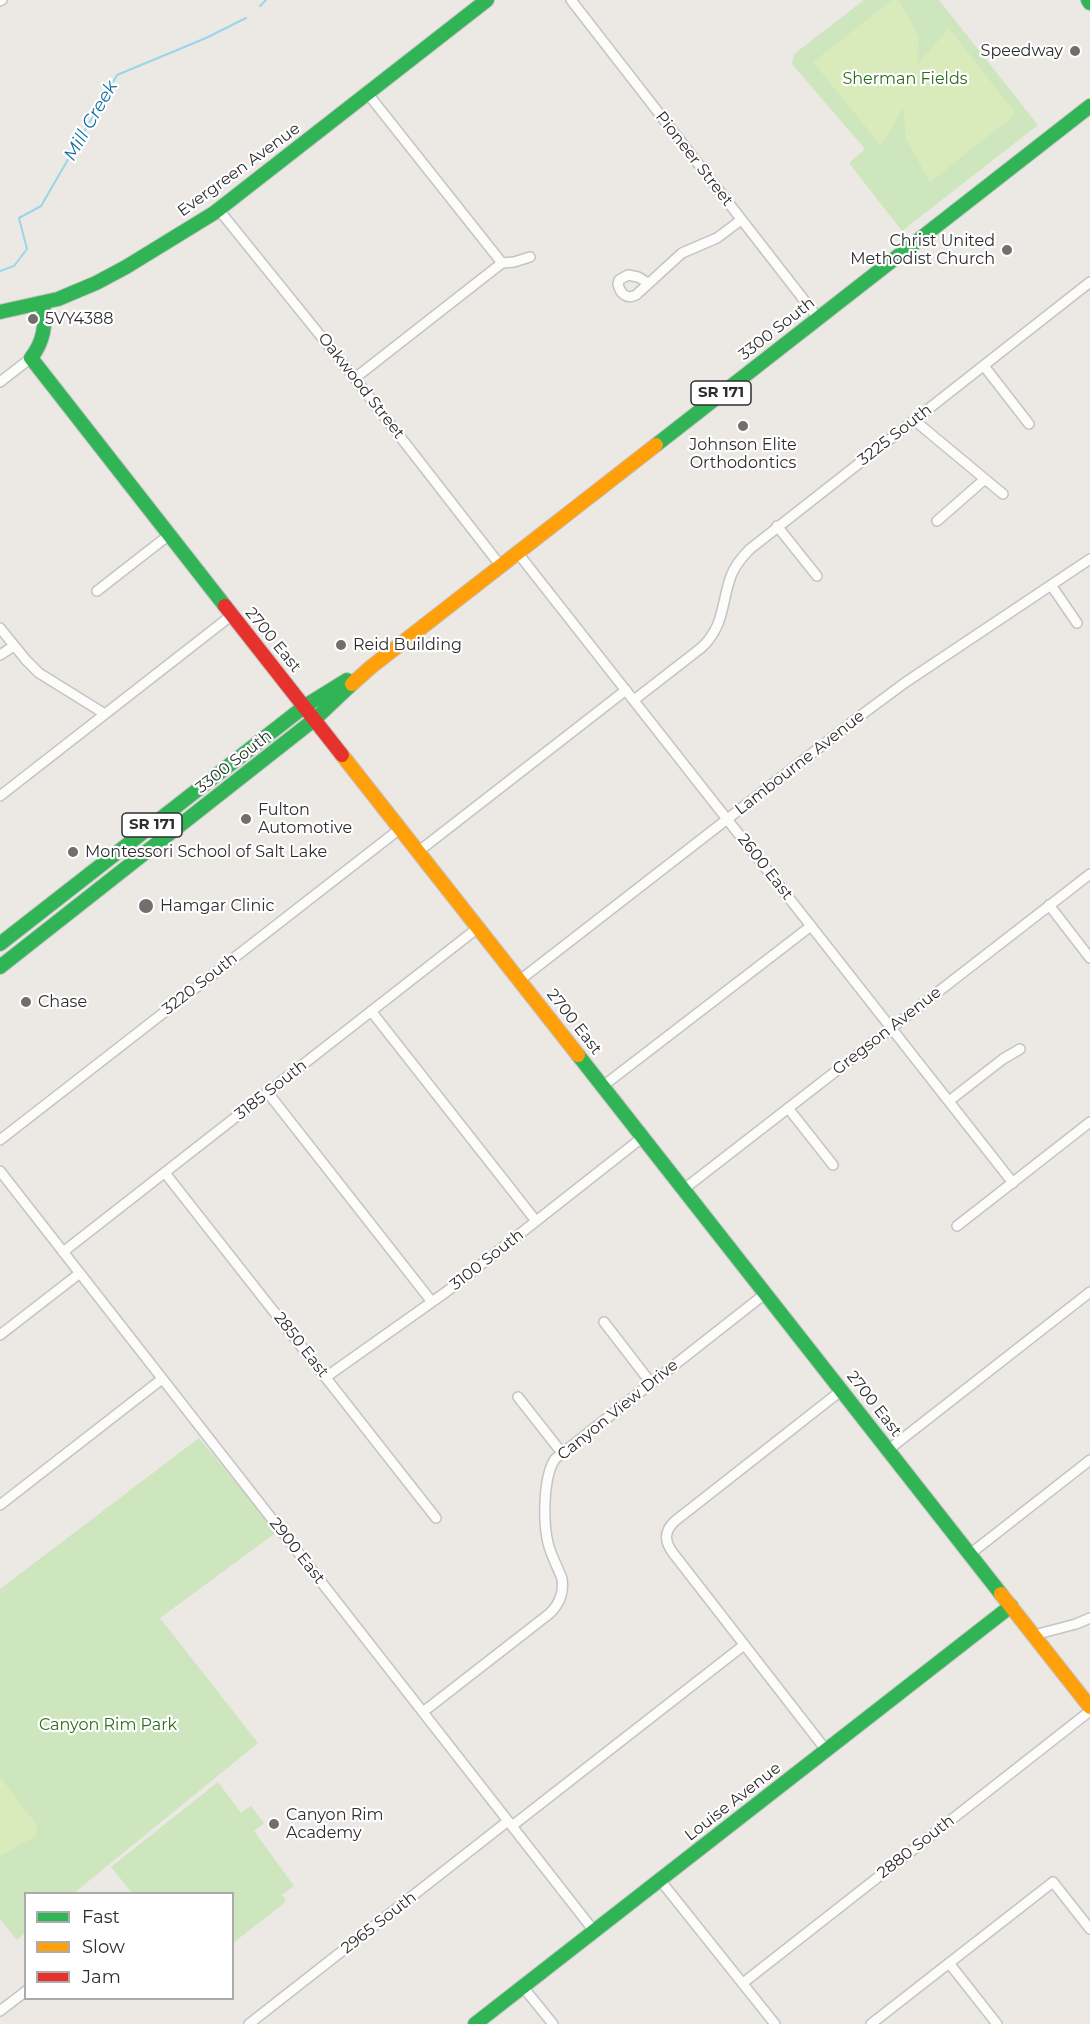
<!DOCTYPE html>
<html>
<head>
<meta charset="utf-8">
<style>
  body { margin:0 }
  #map { position:relative; width:1090px; height:2024px; overflow:hidden; background:#ece8e4; font-family:Montserrat,sans-serif }
  canvas { display:block }
  .legend { position:absolute; left:24px; top:1892px; width:210px; height:108px; box-sizing:border-box; background:#fff; border:2px solid #ababab; margin:0; padding:8px 10px; list-style:none; font-size:18px; color:#2e2e2e }
  .legend li { display:flex; align-items:center; gap:12px; height:30px }
  .legend b { width:30px; border:2px solid #ababab }
</style>
</head>
<body>
<div id="map">
<canvas width="1090" height="2024"></canvas>
<ul class="legend">
<li><b style="height:8px;background:#30b455"></b>Fast</li>
<li><b style="height:8px;background:#ff9f0a"></b>Slow</li>
<li><b style="height:8px;background:#e5322d"></b>Jam</li>
</ul>
</div>
<script>
const context = document.querySelector('canvas').getContext('2d');
context.lineJoin = 'round';
function paint(path, color) {
  context.fillStyle = color;
  context.fill(path, 'evenodd');
}
function stroke(path, color, width, dash) {
  context.strokeStyle = color;
  context.lineWidth = width;
  context.lineCap = dash ? 'butt' : 'round';
  context.setLineDash(dash || []);
  context.stroke(path);
}
function write(font, color, halo, rows, align = 'center') {
  context.font = font + ' Montserrat,sans-serif';
  context.lineWidth = 4.5;
  context.setLineDash([]);
  context.textBaseline = 'middle';
  context.strokeStyle = halo;
  context.fillStyle = color;
  for (const [text, x, y, turn = 0] of rows) {
    context.save();
    context.translate(x, y);
    context.rotate((+turn || 0) * Math.PI / 180);
    context.textAlign = isNaN(turn) ? turn : align;
    if (halo) context.strokeText(text, 0, 0);
    context.fillText(text, 0, 0);
    context.restore();
  }
}
const green = new Path2D(`
  M864 0H939L1038 125 902 231 849 163 865 149 792 64 794 54Z
  M199 1438 277 1532 160 1618 258 1743 74 1893 26 1894 25 1933 17 1940 0 1919V1589Z
  M218 1782 241 1813 251 1806 264 1823 254 1831 294 1886 282 1895 286 1900 283 1904 233 1943 232 1894 132 1893 111 1867Z`);
const pitch = new Path2D(`
  M892 0H899L919 37 917 65 949 28 1016 114 930 182 906 139 903 108 881 146 813 62Z
  M0 1777 37 1825 36 1836 0 1856Z`);
const stream = new Path2D(`
  M260 6 266 0
  M0 271 14 266 27 249 19 218 41 206 117 75 206 38 246 18`);
const street = new Path2D(`
  M571 0 818 318
  M0 1 2 0
  M368 94 502 263
  M219 210 349 371 500 565
  M648 283 638 277 628 275 619 280 618 284C620 293 626 300 636 295L682 253 717 238 741 220
  M984 366 1029 424
  M355 378 502 263 514 262 530 257
  M0 382 31 358
  M914 420 1003 494
  M937 521 985 479
  M777 526 817 576
  M517 552 1013 1183
  M1051 585 1077 623
  M97 591 169 535
  M0 628 26 660 39 673 105 714
  M0 655 14 646
  M634 700 701 648C725 626 721 603 731 576 735 565 742 557 750 549L1090 282
  M0 796 232 615
  M419 851 626 690
  M1049 905 1090 958
  M520 980 860 716 906 682 1090 559
  M371 1011 536 1221
  M603 1086 811 926
  M268 1093 432 1302
  M949 1101 1003 1059 1020 1049
  M788 1108 833 1165
  M0 1140 401 828
  M0 1171 594 1931
  M165 1173 436 1518
  M684 1189 1090 874
  M957 1226 1090 1122
  M63 1252 479 927
  M604 1322 651 1383
  M0 1335 80 1273
  M326 1377 446 1292 643 1137
  M518 1397 562 1453
  M888 1450 1090 1292
  M0 1505 162 1379
  M970 1554 1090 1460
  M1034 1635 1076 1624 1090 1618
  M423 1712 549 1614C560 1604 564 1593 562 1579 558 1567 551 1556 548 1543 543 1522 543 1477 555 1459L766 1293
  M826 1750 673 1553C664 1541 664 1531 675 1521L842 1390
  M512 1826 744 1645
  M660 1880 775 2024
  M949 1963 997 2024
  M743 1983 1090 1711
  M523 1987 553 2024
  M0 2011 26 1991
  M249 2024 508 1821
  M871 2024 1053 1882 1090 1929`);
const fast = new Path2D(`
  M1088 0 1090 3
  M43 304C46 325 44 341 31 358L225 606
  M0 312 58 299 96 283 126 267 214 213 487 0
  M656 445 1090 106
  M0 944 305 706 347 680
  M0 967 315 719 352 684
  M578 1055 1001 1594
  M475 2024 1011 1606`);
const slow = new Path2D(`
  M352 684 371 667 656 445
  M342 755 578 1055
  M1001 1594 1090 1707`);
const jam = new Path2D(`
  M225 606 342 755`);
const markers = [
  [1075,51,6,"#706f6e"],
  [1007,250,6,"#706f6e"],
  [33,319,6,"#706f6e"],
  [743,426,6,"#706f6e"],
  [341,645,6,"#706f6e"],
  [246,819,6,"#706f6e"],
  [73,852,6,"#706f6e"],
  [146,906,8,"#706f6e"],
  [26,1002,6,"#706f6e"],
  [274,1824,6,"#706f6e"]
];
const shields = [
  [721,393,60],
  [152,825,60]
];
const shieldNames = [
  ["SR 171",721,393],
  ["SR 171",152,825]
];
const poiNames = [
  ["Speedway",1063,51,"right"],
  ["Christ United",995,241,"right"],
  ["Methodist Church",995,259,"right"],
  ["5VY4388",45,319],
  ["Johnson Elite",743,445,"center"],
  ["Orthodontics",743,463,"center"],
  ["Reid Building",353,645],
  ["Fulton",258,810],
  ["Automotive",258,828],
  ["Montessori School of Salt Lake",85,852],
  ["Hamgar Clinic",160,906],
  ["Chase",38,1002],
  ["Canyon Rim",286,1815],
  ["Academy",286,1833]
];
const parkNames = [
  ["Sherman Fields",905,79],
  ["Canyon Rim Park",108,1725]
];
const streetNames = [
  ["Pioneer Street",694,159,52],
  ["Evergreen Avenue",239,170,-36],
  ["3300 South",777,329,-38],
  ["Oakwood Street",361,386,52],
  ["3225 South",895,435,-38],
  ["2700 East",273,640,51],
  ["3300 South",234,762,-38],
  ["Lambourne Avenue",800,763,-38],
  ["2600 East",765,867,52],
  ["3220 South",200,984,-38],
  ["2700 East",574,1022,52],
  ["Gregson Avenue",887,1031,-38],
  ["3185 South",271,1090,-38],
  ["3100 South",487,1260,-38],
  ["2850 East",301,1345,52],
  ["2700 East",874,1404,52],
  ["Canyon View Drive",618,1410,-39],
  ["2900 East",297,1551,52],
  ["Louise Avenue",733,1802,-38],
  ["2880 South",916,1847,-38],
  ["2965 South",379,1923,-38]
];
const waterNames = [
  ["Mill Creek",91,121,-60]
];
paint(green, '#cee6be');
paint(pitch, '#d9eabb');
stroke(stream, '#99d6ec', 2);
stroke(street, '#c5c4c5', 12);
stroke(fast, '#c5c4c5', 16);
stroke(slow, '#c5c4c5', 16);
stroke(jam, '#c5c4c5', 16);
stroke(street, '#fcfcfb', 9);
stroke(fast, '#30b455', 14);
stroke(slow, '#ff9f0a', 14);
stroke(jam, '#e5322d', 14);
for (const [x, y, r, color] of markers) {
  const dot = new Path2D();
  dot.arc(x, y, r, 0, 2 * Math.PI);
  context.fillStyle = color;
  context.fill(dot);
  stroke(dot, '#fff', 2);
}
for (const [x, y, w] of shields) {
  const box = new Path2D();
  box.roundRect(x - w / 2, y - 12, w, 24, 4.5);
  context.fillStyle = '#fff';
  context.fill(box);
  stroke(box, '#2e2e2e', 1.5);
}
write('bold 15px', '#2e2e2e', null, shieldNames);
write('16px', '#2e2e2e', '#fff', poiNames, 'left');
write('16px', '#2c6e1b', '#fff', parkNames);
write('16px', '#2e2e2e', '#fff', streetNames);
write('italic 18px', '#0d6fa3', '#fff', waterNames);
</script>
</body>
</html>
